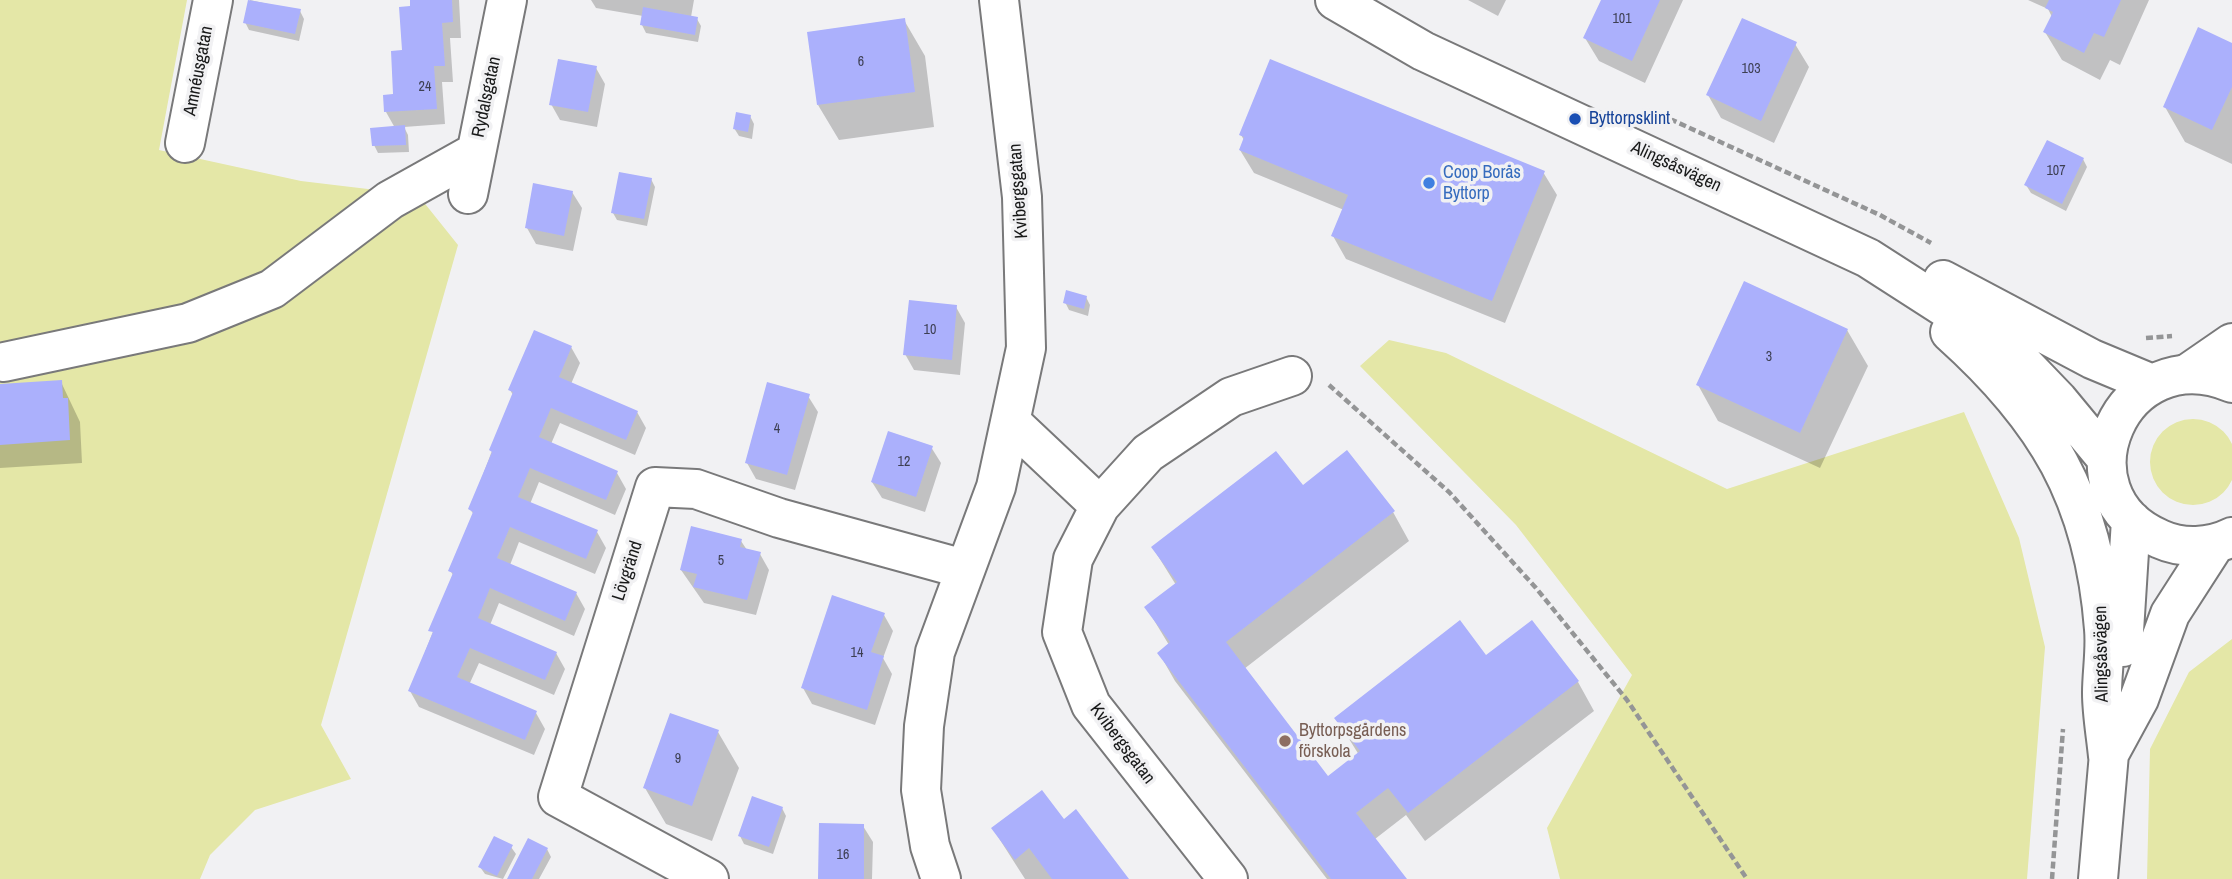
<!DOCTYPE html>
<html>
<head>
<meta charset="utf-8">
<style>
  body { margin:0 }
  canvas { display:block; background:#f1f1f3 }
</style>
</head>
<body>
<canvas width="2232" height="879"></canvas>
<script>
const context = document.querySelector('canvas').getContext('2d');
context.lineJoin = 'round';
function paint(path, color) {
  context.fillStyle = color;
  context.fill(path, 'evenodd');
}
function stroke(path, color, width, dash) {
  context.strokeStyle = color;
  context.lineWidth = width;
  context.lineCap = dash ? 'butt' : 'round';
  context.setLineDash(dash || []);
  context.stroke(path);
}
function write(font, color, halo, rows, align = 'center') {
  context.font = font + ' "Archivo Narrow",sans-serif';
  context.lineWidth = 7;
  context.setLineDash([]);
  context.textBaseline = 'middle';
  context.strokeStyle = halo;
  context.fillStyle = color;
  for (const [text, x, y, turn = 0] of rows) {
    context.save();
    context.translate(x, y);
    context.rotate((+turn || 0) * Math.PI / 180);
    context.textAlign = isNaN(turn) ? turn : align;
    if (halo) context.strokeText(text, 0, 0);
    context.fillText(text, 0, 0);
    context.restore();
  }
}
const green = new Path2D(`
  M0 0H187L159 150 301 181 418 195 458 245 321 725 351 779 255 810 210 855 200 879H0Z
  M1389 340 1446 353 1727 489 1964 412 2019 538 2045 647 2027 879H1560L1547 828 1632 675 1516 525 1360 366Z
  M2150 462a43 43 0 1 1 86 0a43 43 0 1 1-86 0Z
  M2232 639V879H2147L2150 749 2189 672Z`);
const shadow = new Path2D(`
  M250 0 300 11 304 19 299 41 249 30 245 22Z
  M412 0H459L461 38H450L453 82H442L445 124 404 127 408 135 409 152 378 153 374 145 395 128 386 112 395 95Z
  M591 0H694L691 17 697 19 701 26 698 42 646 33 642 25 643 16 596 8Z
  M1468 0H1506L1498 16Z
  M1603 0H1683L1645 83 1599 61 1585 38Z
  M2028 0H2149L2120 65 2110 60 2100 80 2062 60 2045 32 2052 17 2048 9Z
  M904 20 925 56 934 127 839 140 818 105Z
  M1795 44 1809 67 1774 143 1721 118 1708 95Z
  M2232 45V164L2185 142 2165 107Z
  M596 68 605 84 597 127 560 120 551 104Z
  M750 116 754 124 752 139 739 136 734 128Z
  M1241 135 1543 172 1557 195 1505 323 1346 259 1333 236 1344 210 1254 173 1240 150 1244 140Z
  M2083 159 2087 167 2066 211 2031 193 2026 185Z
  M651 179 655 187 647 226 617 220 613 213Z
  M572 192 582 208 573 251 536 244 527 228Z
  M1086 297 1090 305 1088 316 1069 310 1065 302Z
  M956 307 965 323 960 375 914 370 905 354Z
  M1847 330 1868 366 1820 468 1718 421 1698 385Z
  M571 347 580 363 571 384 637 412 646 428 635 455 560 423 551 444 617 473 626 489 615 515 539 482 530 504 597 532 606 548 595 574 519 542 510 565 576 593 585 609 574 636 499 603 490 625 556 653 565 669 554 695 479 663 469 685 536 713 545 729 534 755 419 707 410 691 454 577 450 570 474 515 470 509 513 395 510 390Z
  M61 382 80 422 82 463 0 468V386Z
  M808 396 818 412 795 490 756 479 747 463Z
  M931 447 941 463 925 512 882 498 872 482Z
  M1347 453 1393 512 1409 541 1244 669 1328 778 1359 755 1336 718 1486 657 1531 622 1578 682 1594 711 1425 841 1406 815 1375 839 1405 879H1327L1175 681 1159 653 1169 645 1146 607 1176 585 1153 548 1303 487Z
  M741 541 747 550 760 554 769 570 756 615 704 603 681 570Z
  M884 615 893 631 883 658 892 674 875 725 812 704 803 688Z
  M718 732 739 768 712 841 666 824 645 788Z
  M782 808 786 816 773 854 744 844 740 836Z
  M1064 821 1127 879H1025L993 829Z
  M863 826 873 842 872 879H820Z
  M511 847 516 854 503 879 485 874 480 867Z
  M547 849 551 857 539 879H509Z`);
const building = new Path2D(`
  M248 0 301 9 295 34 243 23Z
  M410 0H452L453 22 442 23 445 66H434L437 109 384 112 383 95 393 94 391 51 402 50 399 7 410 6Z
  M1601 0H1660L1632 61 1583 38Z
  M2049 0H2121L2104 37 2094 33 2084 53 2043 32 2053 12 2045 8Z
  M643 7 698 17 695 35 640 25Z
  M905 18 915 92 817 105 807 32Z
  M1742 18 1797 42 1761 121 1706 95Z
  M2198 27 2232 43V87L2212 130 2163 107Z
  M558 59 597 66 588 112 549 105Z
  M1270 59 1545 171 1492 301 1331 236 1348 195 1239 150 1244 137 1239 135Z
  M736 112 751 115 748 132 733 129Z
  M405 125 406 145 372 146 370 128Z
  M2047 140 2084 158 2062 204 2024 185Z
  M619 172 652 178 644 219 611 213Z
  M533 183 573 191 564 236 525 228Z
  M1744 281 1848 329 1800 433 1696 385Z
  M1066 290 1087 296 1084 309 1063 303Z
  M909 300 957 305 952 360 903 355Z
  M534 330 572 346 559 377 638 411 626 440 551 408 539 437 618 471 606 500 530 468 518 497 598 530 586 559 510 527 497 558 577 592 565 621 490 588 478 618 557 652 545 680 470 648 457 677 537 711 525 740 408 691 433 632 428 631 453 573 448 571 473 512 468 509 492 452 489 450 513 392 508 390Z
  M62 380 63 398H68L70 440 0 445V384Z
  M767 382 810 394 787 475 745 463Z
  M888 431 933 446 916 497 871 482Z
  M1347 450 1395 511 1226 642 1328 776 1360 751 1334 718 1460 620 1486 655 1532 620 1579 681 1408 813 1388 788 1356 813 1407 879H1331L1157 653 1170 642 1144 607 1177 582 1151 547 1276 451 1303 485Z
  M691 526 742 539 740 547 761 552 747 600 693 587 697 574 680 570Z
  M832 595 885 613 871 652 884 656 867 710 801 688Z
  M670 713 719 730 692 806 643 788Z
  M1042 790 1064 819 1076 809 1129 879H1052L1029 848 1015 860 991 828Z
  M752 796 783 807 769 847 738 836Z
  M819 823 864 824V879H818Z
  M494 836 513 845 497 876 478 867Z
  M528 838 548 848 532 879H507Z`);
const path = new Path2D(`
  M1670 119 1880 215 1931 243
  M2146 338 2172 336
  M1329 385 1449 492 1536 588 1627 700 1747 879
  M2052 879 2063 729`);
const minor = new Path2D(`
  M185 143 213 0
  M468 194 507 0
  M4 362 188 323 272 289 390 200 476 152
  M2187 374 2232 343
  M1012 423 1100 506 1073 559 1062 632 1091 705 1228 879
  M1100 506 1148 453 1231 397 1292 376
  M709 879 558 797 655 487 696 489 779 518 964 569
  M941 879 930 846 921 790 924 726 935 652 996 487 1026 348 1022 197 999 0`);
const major = new Path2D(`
  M1335 0 1423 51 1868 258 2008 348 2058 400 2106 458
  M1943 280 2092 359 2152 384
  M1950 332C2046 418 2094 498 2104 629 2106 650 2102 672 2102 693 2102 714 2106 735 2108 756
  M2232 383C2121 336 2054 494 2160 539 2182 549 2210 548 2232 537
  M2123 647 2131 520
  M2108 756 2139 699 2170 614 2215 544
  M2098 879 2111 731`);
const markers = [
  [1575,119,7,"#1a4fb4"],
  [1429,183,7,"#3f7fe0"],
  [1285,741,7,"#8d6e63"]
];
const numberNames = [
  ["101",1622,19],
  ["6",861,62],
  ["103",1751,69],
  ["24",425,87],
  ["107",2056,171],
  ["10",930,330],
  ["3",1769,357],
  ["4",777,429],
  ["12",904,462],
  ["5",721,561],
  ["14",857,653],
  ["9",678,759],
  ["16",843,855]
];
const streetNames = [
  ["Amnéusgatan",199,71,-79],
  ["Rydalsgatan",487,97,-78],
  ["Alingsåsvägen",1676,167,25],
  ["Kvibergsgatan",1019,191,-94],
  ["Lövgränd",628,571,-72],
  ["Alingsåsvägen",2102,654,-91],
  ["Kvibergsgatan",1122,744,53]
];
const transitNames = [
  ["Byttorpsklint",1589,119]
];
const shopNames = [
  ["Coop Borås",1443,173],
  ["Byttorp",1443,194]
];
const educationNames = [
  ["Byttorpsgårdens",1299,731],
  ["förskola",1299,752]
];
paint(green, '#e4e7a7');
paint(shadow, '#0003');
paint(building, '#abb0fc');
stroke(minor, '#79797a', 42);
stroke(major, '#79797a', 42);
stroke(path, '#949596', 4.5, [7, 3.5]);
stroke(minor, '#fff', 38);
stroke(major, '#fff', 38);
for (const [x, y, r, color] of markers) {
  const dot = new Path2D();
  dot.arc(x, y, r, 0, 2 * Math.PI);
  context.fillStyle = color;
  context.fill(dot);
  stroke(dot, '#f1f1f3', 2.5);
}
write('14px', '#3d3f52', null, numberNames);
write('18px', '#181919', '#f1f1f3', streetNames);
write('18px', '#164399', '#f1f1f3', transitNames, 'left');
write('18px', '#366cbe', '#f1f1f3', shopNames, 'left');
write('18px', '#785e54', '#f1f1f3', educationNames, 'left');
</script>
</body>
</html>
